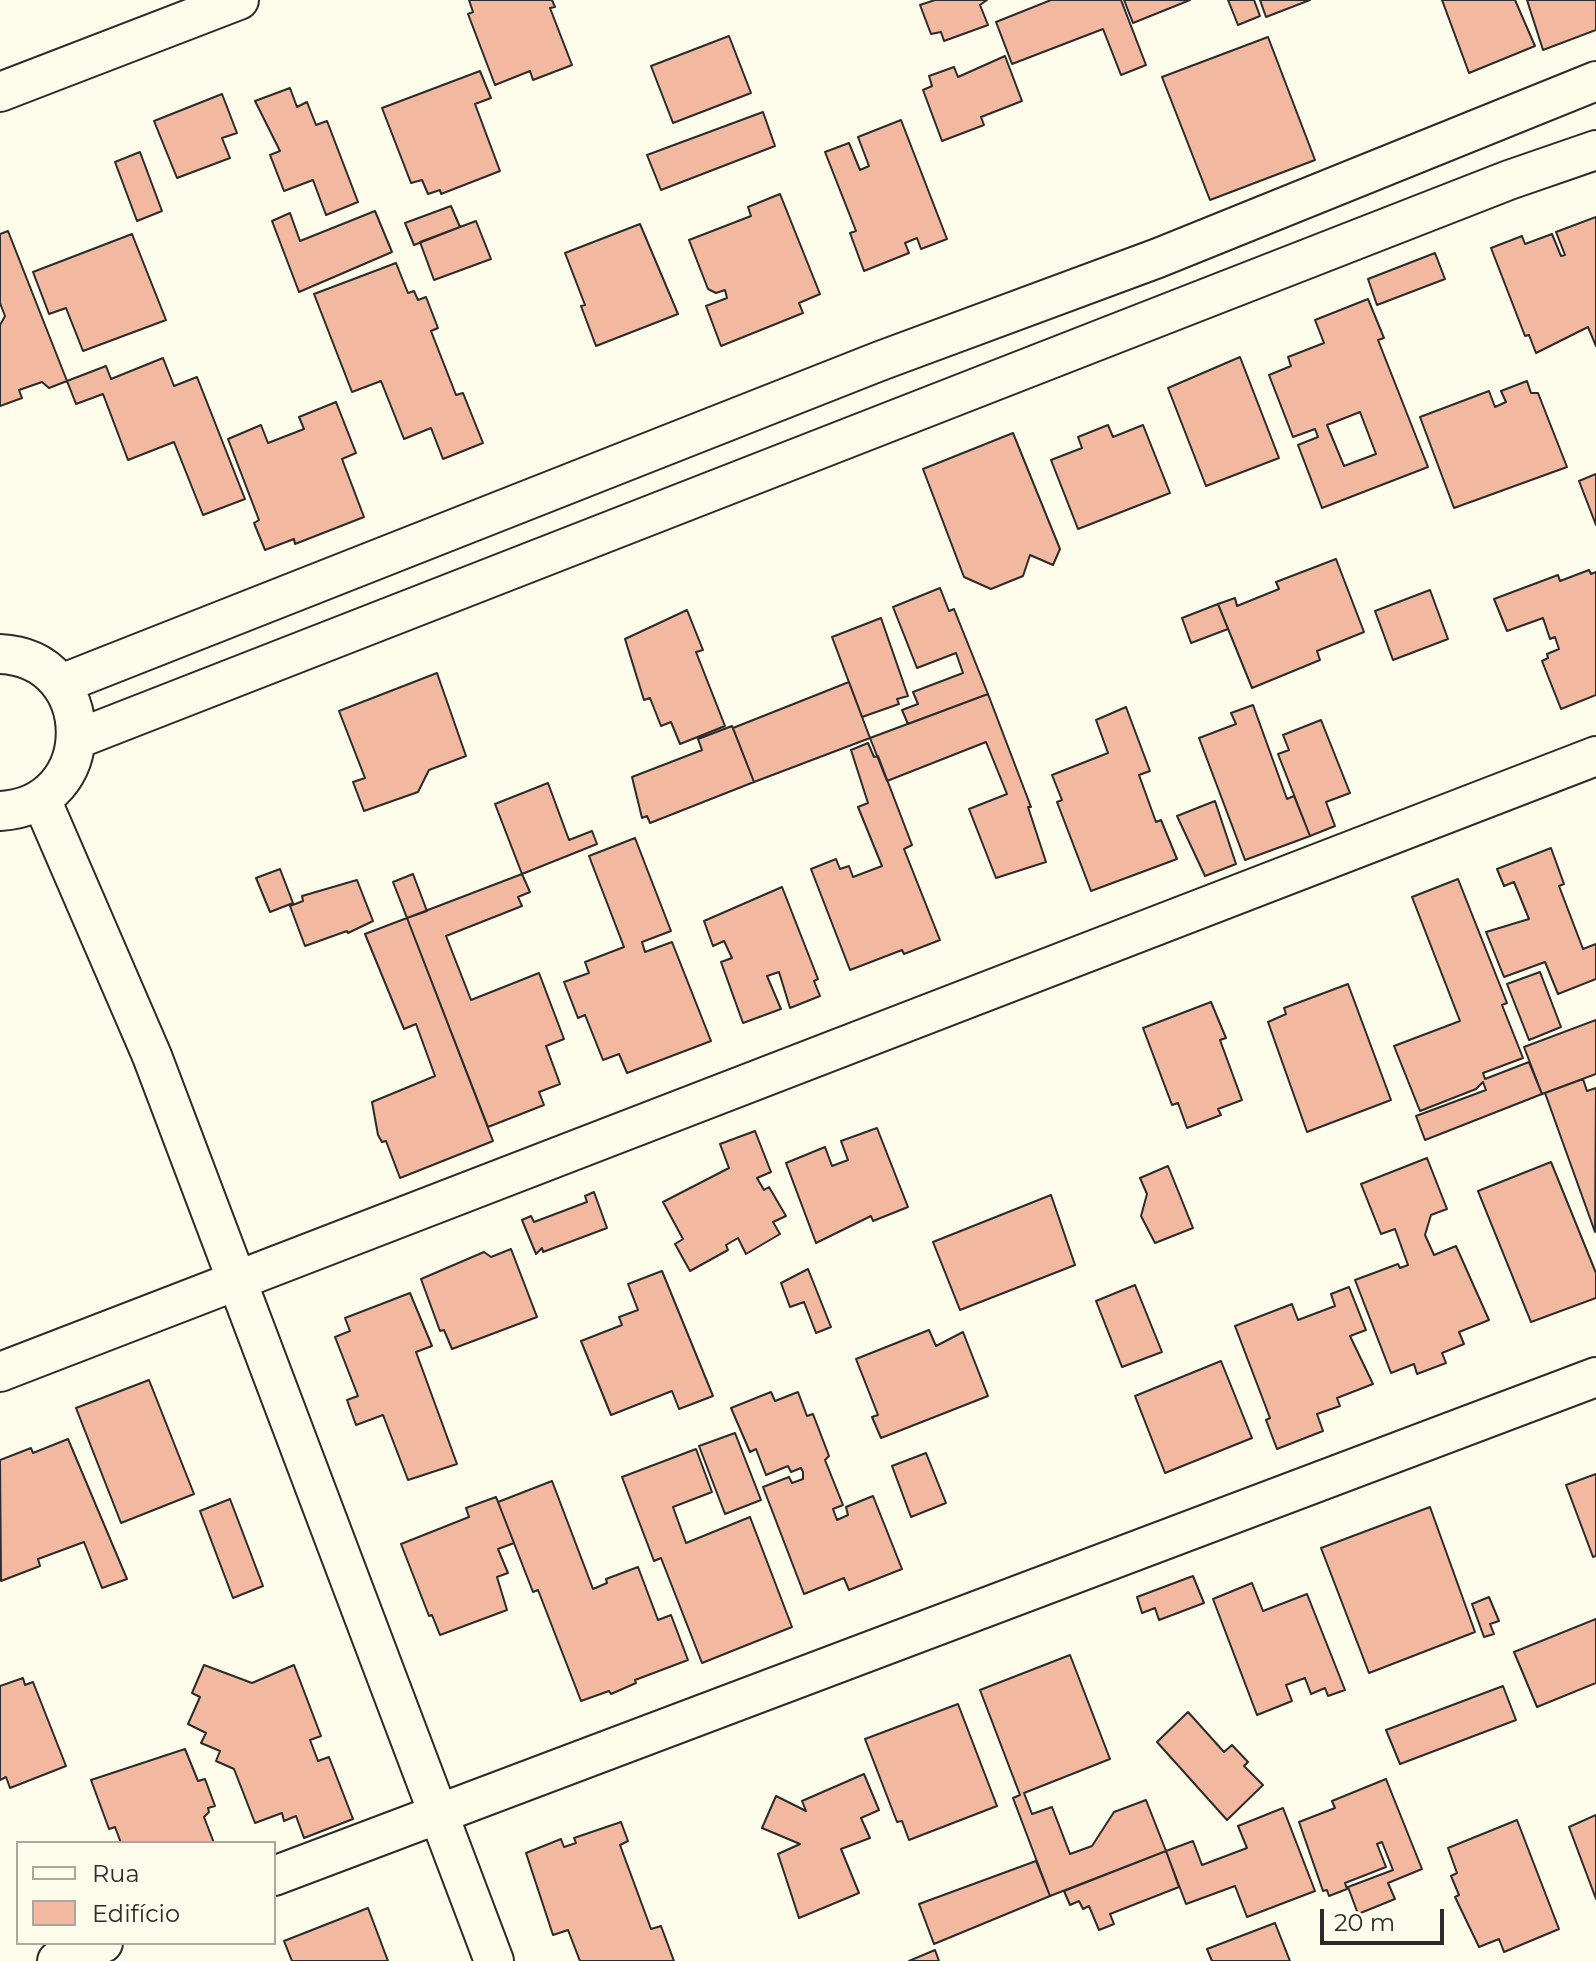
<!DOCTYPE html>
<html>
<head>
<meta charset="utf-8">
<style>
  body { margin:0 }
  #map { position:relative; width:1596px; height:1961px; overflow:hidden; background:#fdfbea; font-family:Montserrat,sans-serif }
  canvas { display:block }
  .legend { position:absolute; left:16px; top:1841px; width:260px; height:104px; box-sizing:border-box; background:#fdfbea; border:2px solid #a9a89e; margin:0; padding:10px 14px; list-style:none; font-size:24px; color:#2b2b2b }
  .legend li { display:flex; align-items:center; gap:16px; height:40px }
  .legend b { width:40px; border:2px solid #a9a89e }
  .scale { position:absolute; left:1320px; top:1909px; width:124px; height:36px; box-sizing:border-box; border:4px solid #2b2b2b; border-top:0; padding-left:10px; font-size:24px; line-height:28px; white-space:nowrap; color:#2b2b2b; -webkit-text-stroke:6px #fdfbea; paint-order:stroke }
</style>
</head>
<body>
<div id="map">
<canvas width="1596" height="1961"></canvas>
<ul class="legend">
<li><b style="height:10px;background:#fdfbea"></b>Rua</li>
<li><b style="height:22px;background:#f2b8a0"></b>Edifício</li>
</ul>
<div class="scale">20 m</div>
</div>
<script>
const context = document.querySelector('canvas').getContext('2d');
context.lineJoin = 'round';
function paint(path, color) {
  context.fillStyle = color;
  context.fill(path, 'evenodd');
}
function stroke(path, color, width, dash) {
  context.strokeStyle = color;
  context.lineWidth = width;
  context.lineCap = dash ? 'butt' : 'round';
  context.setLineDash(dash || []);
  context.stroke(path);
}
const building = new Path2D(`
  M469 0H552L555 7 550 8 572 65 533 80 530 71 495 85 468 14 473 12Z
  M935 0H987L980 5 988 25 944 41 941 32 931 34 920 5Z
  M1051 0H1121L1146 65 1121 75 1103 29 1012 64 996 22Z
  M1124 0H1190L1133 23Z
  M1228 0H1254L1260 16 1238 25Z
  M1260 0H1310L1266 17Z
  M1442 0H1515L1535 46 1469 73Z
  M1527 0H1596V30L1543 50Z
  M729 36 751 93 673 123 651 66Z
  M1268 37 1315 160 1210 200 1162 77Z
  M1005 56 1022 101 981 117 984 125 942 141 923 90 932 86 929 76 954 67 958 77Z
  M480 71 491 98 475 104 500 171 441 194 440 190 428 194 422 180 411 183 382 108Z
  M290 88 297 107 307 102 316 125 327 121 358 202 326 215 313 180 284 191 270 155 280 151 255 101Z
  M222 94 237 133 222 138 230 158 177 178 154 121Z
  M763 112 775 146 661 190 647 155Z
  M901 120 947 239 921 249 917 238 905 243 909 253 864 271 850 233 856 231 825 152 849 143 860 170 869 166 858 137Z
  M140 152 162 211 137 221 115 162Z
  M780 194 820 294 799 303 803 313 721 346 706 306 727 298 725 290 716 293 708 289 689 240 751 216 748 207Z
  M451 206 460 227 414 245 405 223Z
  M375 211 392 252 299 292 272 221 290 213 300 241Z
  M1596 217V346L1588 327 1536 353 1529 335 1525 336 1491 248 1522 236 1525 244 1552 234 1561 256 1565 255 1556 232Z
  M476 221 491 259 434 280 420 242Z
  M640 224 678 314 596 346 581 306 585 305 565 253Z
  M8 231 67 381 49 388 42 382 19 390 22 398 0 406V325L5 316 0 303V234Z
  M132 234 166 320 83 351 66 308 49 314 33 272Z
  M1435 253 1445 279 1377 305 1368 279Z
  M396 263 408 293 414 291 418 300 426 297 438 328 431 331 456 395 463 393 483 443 443 459 431 428 404 439 381 381 352 392 314 294Z
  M1368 299 1384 338 1378 340 1428 467 1322 508 1298 445 1318 437 1315 429 1293 437 1269 375 1291 366 1288 357 1324 343 1315 320ZM1360 412 1376 454 1344 466 1327 425Z
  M1240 357 1279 458 1206 486 1168 388Z
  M163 358 174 386 197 377 245 499 203 515 174 442 128 460 103 394 76 404 67 381 106 366 111 379Z
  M1527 381 1531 393H1538L1567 467 1454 508 1420 417 1489 391 1495 407 1506 402 1501 391Z
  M336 402 356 453 342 459 364 517 295 544 294 539 265 550 254 523 259 520 228 439 261 425 268 443 304 429 299 417Z
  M1108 425 1113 437 1143 425 1170 493 1078 529 1051 460 1082 448 1078 437Z
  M1013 433 1060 549 1053 565 1030 555 1023 576 991 589 964 577 923 469Z
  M1596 474V525L1579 481Z
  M1336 559 1364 632 1317 651 1320 660 1252 688 1218 604 1235 598 1237 606 1279 589 1276 582Z
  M1589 570 1591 574 1596 572V695L1561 709 1542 661 1548 658 1547 654 1559 649 1555 637 1550 639 1543 618 1507 631 1494 599 1558 575 1560 581Z
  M940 588 949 611 954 609 988 694 908 724 902 710 918 704 913 692 963 673 956 653 917 668 893 607Z
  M1430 590 1448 639 1393 660 1375 611Z
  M1218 604 1228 629 1191 643 1182 618Z
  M687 610 703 650 696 652 725 726 680 744 671 722 661 726 650 698 644 700 625 639Z
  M881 618 908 696 897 699 899 704 862 717 832 637Z
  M437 673 466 756 429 770 418 792 364 811 353 782 365 778 339 711Z
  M849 682 870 738 754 782 733 728Z
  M988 694 1031 807H1028L1046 862 996 878 969 809 1007 794 986 742 887 781 870 738Z
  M1253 705 1287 799 1294 796 1310 836 1245 860 1199 738 1236 724 1231 713Z
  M1126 707 1150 771 1139 775 1156 822 1161 820 1177 859 1091 891 1057 802 1062 800 1052 775 1108 753 1096 720Z
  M1321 720 1350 793 1326 802 1335 826 1310 836 1278 754 1289 750 1283 735Z
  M732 726 754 782 650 823 647 816 642 818 632 777 702 750 698 739Z
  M868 743 874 757 878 756 912 845 904 849 940 940 904 954 902 950 850 970 811 869 836 859 840 869 849 866 853 877 882 866 858 807 868 803 851 750Z
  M548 783 569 840 592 831 597 844 522 874 495 804Z
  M1215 801 1236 864 1205 876 1177 816Z
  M635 838 671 931 642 942 645 952 672 942 711 1041 627 1073 619 1054 603 1060 585 1015 578 1018 564 982 589 973 585 962 624 947 589 856Z
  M1551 848 1564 884 1559 886 1583 949 1596 944V979L1558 994 1545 962 1504 977 1486 932 1529 919 1514 882 1504 886 1497 869Z
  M280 869 293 903 270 912 256 878Z
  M413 874 427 911 407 918 393 882Z
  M522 874 530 892 518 897 522 906 446 936 471 1000 539 973 564 1039 546 1046 560 1084 539 1092 544 1105 488 1127 407 918Z
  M1458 879 1507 1003 1502 1005 1523 1058 1483 1073 1485 1079 1529 1062 1542 1094 1425 1140 1416 1116 1486 1090 1483 1082 1476 1089 1420 1111 1394 1046 1460 1021 1412 897Z
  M357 880 373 921 348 933 347 931 305 946 290 906 303 901 302 896Z
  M782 887 818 979 814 981 820 996 790 1008 779 972 767 976 781 1009 743 1023 721 962 732 958 724 941 713 946 704 921Z
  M407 918 493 1141 400 1178 386 1141 382 1142 378 1135 372 1102 435 1076 416 1024 404 1029 365 934Z
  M1540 972 1561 1027 1529 1040 1507 984Z
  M1348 984 1391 1100 1307 1132 1268 1022 1286 1014 1284 1008Z
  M1211 1002 1226 1038 1220 1040 1242 1100 1218 1109 1221 1115 1187 1128 1178 1103 1172 1105 1143 1028Z
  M1596 1020V1074L1542 1094 1524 1047Z
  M1583 1079 1587 1091 1596 1088 1595 1232 1545 1093Z
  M877 1128 908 1207 873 1221 871 1216 816 1243 786 1163 825 1147 832 1166 848 1160 841 1141Z
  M755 1131 771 1172 757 1178 764 1190 769 1187 786 1216 773 1222 780 1234 746 1254 738 1238 726 1245 728 1250 690 1271 675 1244 683 1239 663 1202 729 1168 720 1144Z
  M1427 1158 1447 1209 1431 1215 1425 1235 1434 1255 1456 1246 1489 1320 1459 1332 1464 1344 1442 1353 1446 1363 1417 1374 1414 1364 1391 1373 1355 1280 1398 1264 1400 1268 1408 1265 1395 1229 1381 1234 1361 1184Z
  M1551 1162 1596 1273V1298L1531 1322 1478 1191Z
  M1168 1166 1193 1228 1155 1243 1141 1216 1147 1194 1140 1178Z
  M594 1192 607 1228 543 1252 542 1248 536 1254 522 1220 531 1216 534 1222 587 1202 585 1196Z
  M1051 1195 1075 1265 960 1310 933 1242Z
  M511 1249 537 1317 452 1349 444 1330 440 1331 421 1279 484 1252 491 1257Z
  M808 1269 831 1327 816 1333 804 1302 790 1307 781 1283Z
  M662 1271 713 1396 679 1409 672 1391 611 1415 581 1341 622 1325 619 1317 638 1310 628 1284Z
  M1135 1285 1162 1352 1122 1367 1096 1301Z
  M1349 1287 1366 1330 1350 1336 1373 1384 1337 1398 1340 1406 1317 1414 1323 1431 1277 1449 1266 1420 1270 1418 1235 1326 1292 1304 1298 1320 1335 1306 1331 1294Z
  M410 1293 432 1346 416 1352 457 1464 408 1480 383 1415 356 1425 347 1400 358 1396 335 1337 350 1331 345 1318Z
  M929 1330 936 1346 963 1332 988 1396 881 1438 872 1417 878 1415 856 1359Z
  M1221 1361 1252 1438 1165 1473 1135 1396Z
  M149 1380 194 1494 121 1523 76 1408Z
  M771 1392 775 1401 798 1392 807 1416 813 1414 829 1456 825 1460 843 1505 833 1509 837 1520 848 1515 846 1507 873 1496 902 1569 849 1590 844 1578 804 1594 763 1487 789 1477 792 1483 803 1479V1472L801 1468 791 1472 788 1466 766 1475 756 1449 750 1452 731 1408Z
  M735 1433 761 1500 725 1514 699 1446Z
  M68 1439 127 1579 102 1588 84 1542 38 1559 40 1566 1 1581 0 1460 31 1448 33 1453Z
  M696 1449 712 1492 673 1507 686 1543 750 1517 792 1627 702 1663 661 1558 654 1561 622 1477Z
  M926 1453 946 1503 911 1517 892 1466Z
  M1596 1474V1556L1593 1557 1566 1485Z
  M552 1481 593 1589 607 1583 606 1579 638 1567 658 1620 671 1615 688 1660 635 1680 636 1683 611 1694 609 1691 581 1701 538 1590 533 1592 498 1502Z
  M496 1497 514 1543 498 1549 508 1573 497 1577 507 1610 440 1635 432 1615 429 1616 401 1544 469 1517 466 1508Z
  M230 1499 263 1586 233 1598 200 1511Z
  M1430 1507 1475 1632 1369 1673 1321 1548Z
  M1193 1576 1204 1603 1159 1620 1155 1608 1142 1613 1137 1597Z
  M1252 1583 1263 1611 1307 1594 1345 1690 1328 1696 1325 1688 1311 1694 1305 1678 1286 1685 1292 1701 1257 1715 1213 1599Z
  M1489 1597 1499 1621 1490 1624 1494 1634 1484 1637 1472 1604Z
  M1596 1619V1683L1537 1707 1514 1652Z
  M1070 1655 1110 1759 1024 1793 1032 1814 1052 1807 1070 1854 1092 1846 1114 1812 1146 1800 1166 1851 1050 1896 1013 1798 1020 1795 980 1690Z
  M204 1665 252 1683 294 1665 321 1736 310 1740 318 1761 329 1757 353 1819 304 1838 296 1816 284 1821 282 1813 255 1823 234 1769 216 1761 220 1751 201 1743 206 1733 188 1724 200 1697 192 1693Z
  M23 1678 25 1685 33 1682 66 1766 10 1788 6 1777 0 1780V1686Z
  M1503 1686 1516 1720 1400 1764 1386 1730Z
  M958 1704 997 1806 909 1840 902 1821 897 1822 865 1739Z
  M1188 1712 1224 1752 1232 1745 1248 1762 1244 1766 1263 1785 1227 1820 1157 1742Z
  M185 1749 198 1781 205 1779 215 1806 208 1808 209 1812 204 1817 214 1843H121L115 1827 109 1829 91 1780Z
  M864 1774 879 1810 861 1818 870 1838 841 1849 859 1893 799 1918 778 1854 800 1844 762 1828 776 1796 806 1811 802 1801Z
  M1386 1779 1422 1869 1388 1883 1395 1899 1358 1914 1348 1887 1393 1870 1382 1842 1377 1844 1386 1867 1345 1883 1347 1889 1329 1896 1327 1890 1323 1891 1299 1822 1335 1808 1332 1801Z
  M1283 1808 1315 1891 1247 1917 1235 1886 1186 1904 1166 1851 1193 1841 1202 1865 1247 1848 1238 1826Z
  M1596 1815V1899L1569 1827Z
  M1517 1820 1559 1929 1504 1952 1499 1939 1479 1947 1455 1897 1459 1895 1451 1876 1457 1873 1448 1848Z
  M621 1822 628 1841 620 1845 651 1929 661 1926 674 1961H580L568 1930 553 1935 526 1853 561 1839 564 1847 576 1843 574 1838Z
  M1166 1851 1179 1887 1110 1914 1114 1924 1099 1930 1089 1906 1083 1909 1079 1901 1070 1905 1064 1891Z
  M1036 1861 1050 1896 934 1944 919 1904Z
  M368 1908 388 1961H292L284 1941Z
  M1275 1923 1290 1961H1212L1207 1949Z
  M935 1950 939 1961H909Z`);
const street = new Path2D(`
  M0 92 239 0
  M0 654C100 658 102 806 0 811
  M61 684 880 361 1158 258 1596 81
  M77 739 1509 180 1596 150
  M41 799 152 1056 494 1961
  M0 1372 1596 756
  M274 1876 1596 1377
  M57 1961 103 1943`);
paint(building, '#f2b8a0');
stroke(building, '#2b2b2b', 2);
stroke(street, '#2b2b2b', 42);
stroke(street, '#fdfbea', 38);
</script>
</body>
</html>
